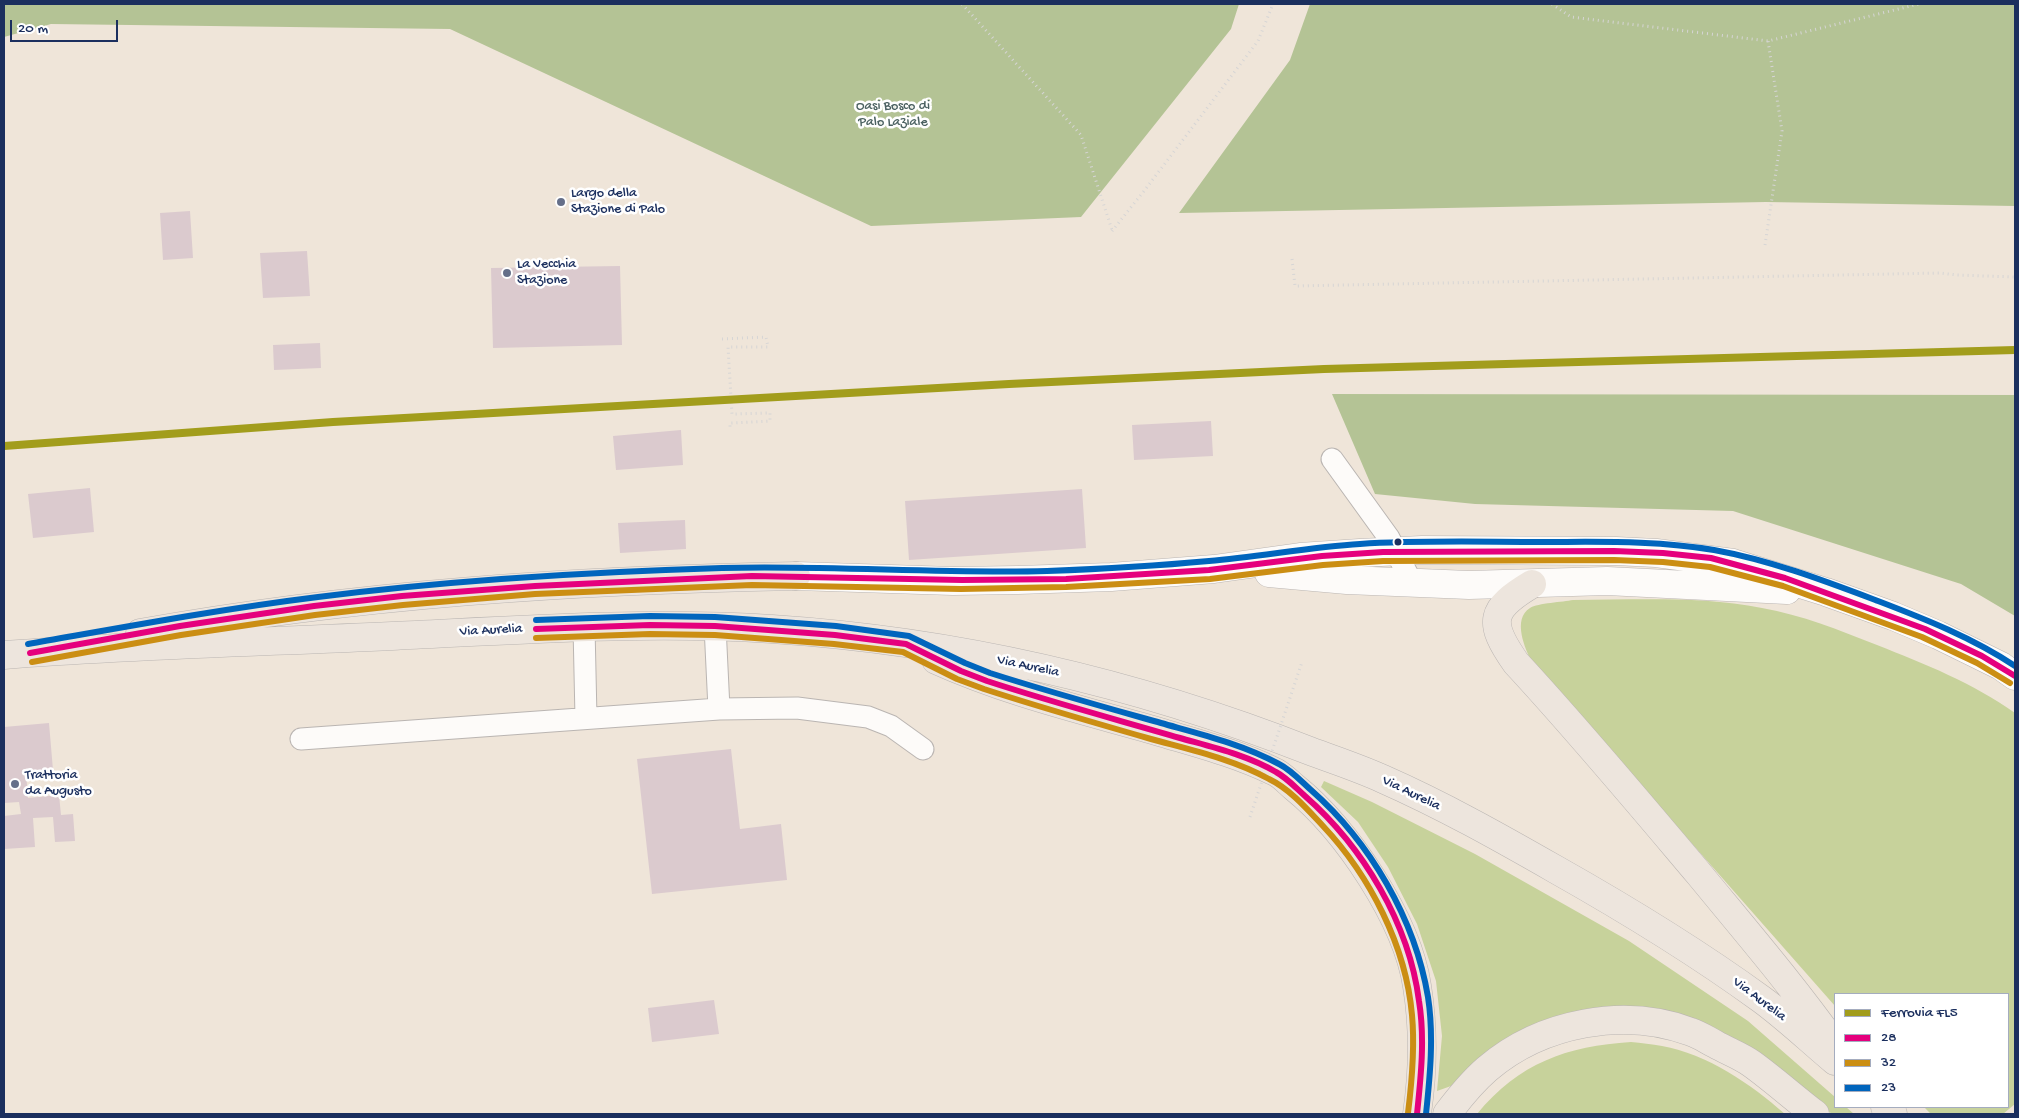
<!DOCTYPE html>
<html>
<head>
<meta charset="utf-8">
<style>
  body { margin:0 }
  #map { position:relative; width:2019px; height:1118px; overflow:hidden; background:#efe5d9; font-family:"Gochi Hand",sans-serif }
  canvas { display:block }
  .frame { position:absolute; inset:0; border:5px solid #1b2f5e; pointer-events:none }
  .legend { position:absolute; left:1834px; top:993px; width:175px; height:115px; box-sizing:border-box; background:#fff; border:1px solid #a4acbf; margin:0; padding:6px 9px; list-style:none; font-size:15px; color:#1b2f5e }
  .legend li { display:flex; align-items:center; gap:10px; height:25px }
  .legend b { width:25px; border:1px solid #a4acbf }
  .scale { position:absolute; left:10px; top:20px; width:108px; height:22px; box-sizing:border-box; border:2px solid #1b2f5e; border-top:0; padding-left:6px; font-size:15px; line-height:18px; white-space:nowrap; color:#1b2f5e; -webkit-text-stroke:4px #fff; paint-order:stroke }
</style>
</head>
<body>
<div id="map">
<canvas width="2019" height="1118"></canvas>
<div class="frame"></div>
<ul class="legend">
<li><b style="height:6px;background:#a29d1c"></b>Ferrovia FL5</li>
<li><b style="height:6px;background:#e5007d"></b>28</li>
<li><b style="height:6px;background:#cb8e13"></b>32</li>
<li><b style="height:6px;background:#0065bd"></b>23</li>
</ul>
<div class="scale">20 m</div>
</div>
<script>
const context = document.querySelector('canvas').getContext('2d');
context.lineJoin = 'round';
function paint(path, color) {
  context.fillStyle = color;
  context.fill(path, 'evenodd');
}
function stroke(path, color, width, dash) {
  context.strokeStyle = color;
  context.lineWidth = width;
  context.lineCap = dash ? 'butt' : 'round';
  context.setLineDash(dash || []);
  context.stroke(path);
}
function write(font, color, halo, rows, align = 'center') {
  context.font = font + ' "Gochi Hand",sans-serif';
  context.lineWidth = 5;
  context.setLineDash([]);
  context.textBaseline = 'middle';
  context.strokeStyle = halo;
  context.fillStyle = color;
  for (const [text, x, y, turn = 0] of rows) {
    context.save();
    context.translate(x, y);
    context.rotate((+turn || 0) * Math.PI / 180);
    context.textAlign = isNaN(turn) ? turn : align;
    if (halo) context.strokeText(text, 0, 0);
    context.fillText(text, 0, 0);
    context.restore();
  }
}
const green = new Path2D(`
  M1573 600C1635 600 1700 596 1762 608 1802 615 1839 630 1877 645 1925 664 1973 683 2015 713V1104L2003 1114H1931L1924 1107H2008V994H1835V1006L1532 662C1525 649 1512 619 1530 608 1538 603 1563 602 1573 600Z
  M1324 781 1372 802 1475 854 1629 941 1748 1021 1835 1097V1107H1846L1854 1114H1832L1757 1054 1671 1015 1482 1058 1451 1086 1437 1091 1442 1036 1436 981 1417 924 1388 867 1358 822 1321 787Z
  M1631 1042C1641 1043 1652 1044 1662 1046 1707 1054 1751 1084 1785 1114H1477C1519 1063 1567 1046 1631 1042Z`);
const forest = new Path2D(`
  M4 4H1239L1231 29 1081 217 871 226 450 29 51 24 4 37Z
  M1310 4H2015V206L1766 202 1179 213 1290 60Z
  M1332 394 2015 395V616L1961 584 1733 511 1475 504 1375 494Z`);
const building = new Path2D(`
  M190 211 193 258 163 260 160 213Z
  M307 251 310 296 263 298 260 253Z
  M620 266 622 345 493 348 491 268Z
  M320 343 321 368 274 370 273 345Z
  M1211 421 1213 456 1134 460 1132 425Z
  M681 430 683 465 616 470 613 436Z
  M90 488 94 532 33 538 28 494Z
  M1082 489 1086 548 909 560 905 501Z
  M685 520 686 549 620 553 618 523Z
  M49 723 53 770 26 772 28 798 59 795 61 815 73 814 75 841 55 842 53 817 33 818 35 847 4 849V816L21 814 19 802 4 803V727Z
  M731 749 740 829 781 824 787 880 652 894 637 759Z
  M714 1000 719 1034 652 1042 648 1008Z`);
const path = new Path2D(`
  M962 4 1081 135 1112 230
  M1552 4 1571 17 1768 41 1919 4
  M1112 231 1144 191 1258 41 1273 4
  M1765 245 1782 131 1768 41
  M1292 259 1295 286 1940 273 1957 275 2015 277
  M722 339 766 337 768 347H728L732 414 770 413V421L730 423V429`);
const service = new Path2D(`
  M1332 459 1389 538 1412 583
  M715 626 719 709
  M584 627 586 718
  M301 739 719 709 797 708 868 717 891 726 923 749`);
const tertiary = new Path2D(`
  M1269 573 1347 580 1469 585 1607 581 1787 590
  M796 576 953 581 1018 580 1111 577 1214 569 1300 557 1360 553 1422 550 1616 551 1656 553 1733 563 1826 592 1893 616 1938 635 2001 666 2015 676`);
const primary = new Path2D(`
  M1532 584C1490 609 1487 622 1516 663 1579 731 1639 803 1699 874 1745 930 1793 986 1835 1045
  M140 633C357 594 576 580 796 576
  M4 655C133 645 263 642 392 636 519 630 645 621 772 629 956 641 1139 684 1310 751 1334 760 1359 768 1383 779 1442 805 1499 837 1555 869 1626 909 1695 951 1761 999 1787 1018 1811 1041 1835 1061
  M936 660C1009 693 1087 711 1163 733 1200 744 1238 754 1273 771 1281 774 1288 782 1294 787 1346 829 1407 919 1417 986 1424 1029 1423 1072 1417 1114
  M1885 1107 1893 1114
  M1447 1114C1459 1098 1472 1082 1487 1069 1542 1022 1625 1007 1691 1032 1700 1035 1707 1040 1715 1044 1727 1051 1741 1056 1752 1064 1774 1080 1794 1098 1815 1114`);
const pathBridge = new Path2D(`
  M1250 817 1302 662`);
const bus1 = new Path2D(`
  M536 629 650 625 715 626 835 635 906 644 961 671 987 681C1051 702 1115 719 1180 738 1212 747 1247 755 1276 772 1287 778 1296 788 1305 796 1363 847 1409 923 1419 1001 1425 1038 1421 1076 1417 1114
  M30 653 180 626 314 606 402 596 535 586 752 576 962 580 1066 579 1209 570 1322 556 1383 552 1614 551 1663 553 1711 558 1785 578 1925 629 1982 656 2015 676`);
const bus2 = new Path2D(`
  M536 638 650 634 715 635 834 644 903 652 957 679 984 689C1039 707 1095 723 1151 739 1191 750 1233 759 1269 779 1290 789 1308 810 1323 826 1370 876 1406 946 1412 1015 1415 1047 1412 1081 1408 1113
  M32 662 181 635 315 615 403 605 535 594 752 585 961 589 1066 587 1210 579 1323 565 1383 561 1614 560 1663 562 1710 567 1783 586 1922 637 1977 663 2010 683`);
const bus3 = new Path2D(`
  M536 620 650 616 715 617 836 626 909 636 965 663 990 673C1046 691 1104 707 1161 723 1200 734 1242 744 1279 764 1291 770 1301 781 1311 790 1370 842 1415 919 1428 997 1434 1036 1430 1076 1426 1114
  M28 644C125 627 221 609 318 597 452 580 588 572 722 568 831 565 939 574 1047 571 1101 569 1155 566 1209 561 1259 557 1309 547 1360 544 1420 540 1481 542 1542 542 1599 542 1657 540 1714 550 1770 560 1825 581 1878 601 1925 619 1973 638 2015 666`);
const rail1 = new Path2D(`
  M4 446 333 422 1009 384 1324 369 2015 350`);
const markers = [
  [561,202,5,"#656f89"],
  [507,273,5,"#656f89"],
  [1398,542,4.5,"#1b2f5e"],
  [15,784,5,"#656f89"]
];
const parkNames = [
  ["Oasi Bosco di",893,107],
  ["Palo Laziale",893,123]
];
const poiNames = [
  ["Largo della",571,194],
  ["Stazione di Palo",571,210],
  ["La Vecchia",517,265],
  ["Stazione",517,281],
  ["Trattoria",25,776],
  ["da Augusto",25,792]
];
const streetNames = [
  ["Via Aurelia",491,631,-3],
  ["Via Aurelia",1028,667,12],
  ["Via Aurelia",1411,794,26],
  ["Via Aurelia",1759,1000,37]
];
paint(green, '#c7d29b');
paint(forest, '#b4c395');
paint(building, '#dbcace');
stroke(service, '#bab5b2', 23);
stroke(tertiary, '#bab5b2', 29);
stroke(primary, '#bab5b2', 29);
stroke(path, '#d6d5d5', 3, [1, 4]);
stroke(service, '#fdfbf9', 21);
stroke(tertiary, '#fdfbf9', 28);
stroke(primary, '#ede5dd', 28);
stroke(pathBridge, '#d6d5d5', 3, [1, 4]);
stroke(bus1, '#e5007d', 6);
stroke(bus2, '#cb8e13', 6);
stroke(bus3, '#0065bd', 6);
stroke(rail1, '#a29d1c', 8);
for (const [x, y, r, color] of markers) {
  const dot = new Path2D();
  dot.arc(x, y, r, 0, 2 * Math.PI);
  context.fillStyle = color;
  context.fill(dot);
  stroke(dot, '#fff', 2);
}
write('14px', '#4c6262', '#fff', parkNames);
write('14px', '#1b2f5e', '#fff', poiNames, 'left');
write('14px', '#1b2f5e', '#fff', streetNames);
</script>
</body>
</html>
